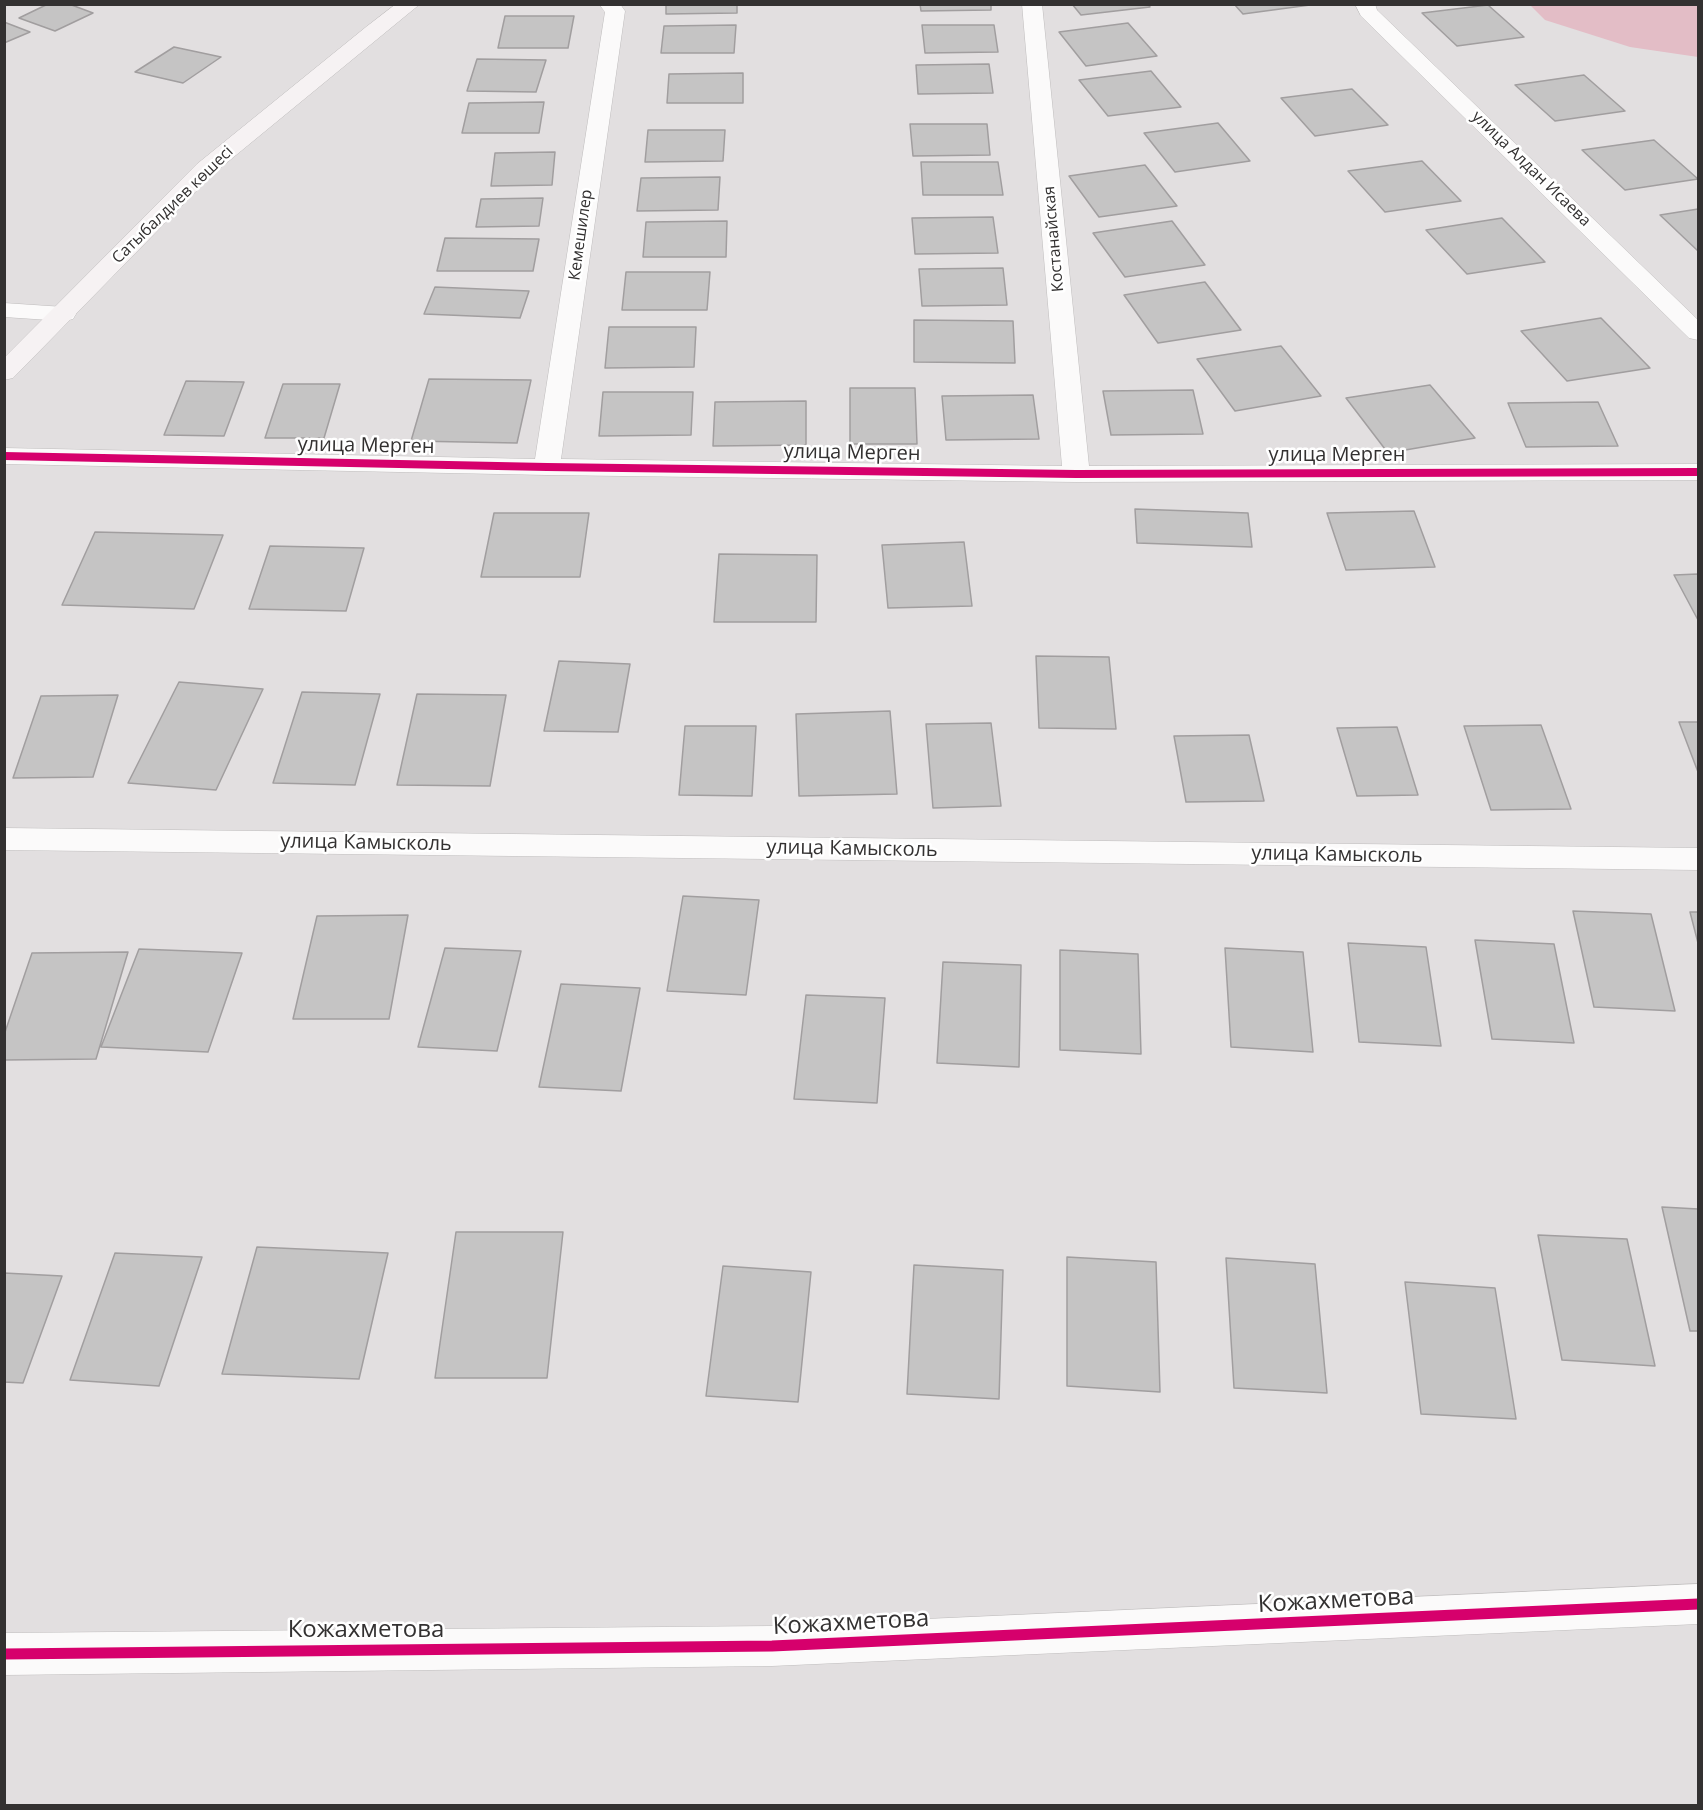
<!DOCTYPE html>
<html>
<head>
<meta charset="utf-8">
<style>
  body { margin:0 }
  #map { position:relative; width:1703px; height:1810px; overflow:hidden; background:#e2dfe0; font-family:"Open Sans",sans-serif }
  canvas { display:block }
  .frame { position:absolute; inset:0; border:6px solid #333131; pointer-events:none }
</style>
</head>
<body>
<div id="map">
<canvas width="1703" height="1810"></canvas>
<div class="frame"></div>
</div>
<script>
const context = document.querySelector('canvas').getContext('2d');
context.lineJoin = 'round';
function paint(path, color) {
  context.fillStyle = color;
  context.fill(path, 'evenodd');
}
function stroke(path, color, width, dash) {
  context.strokeStyle = color;
  context.lineWidth = width;
  context.lineCap = dash ? 'butt' : 'round';
  context.setLineDash(dash || []);
  context.stroke(path);
}
function write(font, color, halo, rows, align = 'center') {
  context.font = font + ' "Open Sans",sans-serif';
  context.lineWidth = 5;
  context.setLineDash([]);
  context.textBaseline = 'middle';
  context.strokeStyle = halo;
  context.fillStyle = color;
  for (const [text, x, y, turn = 0] of rows) {
    context.save();
    context.translate(x, y);
    context.rotate((+turn || 0) * Math.PI / 180);
    context.textAlign = isNaN(turn) ? turn : align;
    if (halo) context.strokeText(text, 0, 0);
    context.fillText(text, 0, 0);
    context.restore();
  }
}
const green = new Path2D(`
  M1530 5H1698V57L1630 47 1545 20Z`);
const building = new Path2D(`
  M48 4H69L93 13 55 31 19 18Z
  M666 4H737V13L666 14Z
  M920 4H991V10L921 11Z
  M1072 4H1148L1150 7 1081 15Z
  M1234 4H1310V5L1243 14Z
  M1488 5 1524 37 1457 46 1422 13Z
  M505 16H574L568 48H498Z
  M4 22 30 32 4 43Z
  M1128 23 1157 56 1086 66 1059 32Z
  M736 25 734 53H661L664 26Z
  M922 25H994L998 52 925 53Z
  M174 47 221 57 183 83 135 72Z
  M477 59 546 60 536 92 467 91Z
  M989 64 993 93 918 94 916 65Z
  M1151 71 1181 107 1108 116 1079 80Z
  M743 73V103H667L669 74Z
  M1584 75 1625 111 1555 121 1515 85Z
  M1352 89 1388 125 1315 136 1281 98Z
  M544 102 539 133H462L469 103Z
  M1218 123 1250 161 1175 172 1144 133Z
  M910 124H987L990 155 913 156Z
  M648 130H725L723 161 645 162Z
  M1654 140 1698 179 1625 190 1582 150Z
  M555 152 552 185 491 186 495 153Z
  M1422 161 1461 201 1385 212 1348 171Z
  M921 162H998L1003 195H923Z
  M1145 165 1177 206 1099 217 1069 176Z
  M720 177 718 210 637 211 641 178Z
  M543 198 539 226 476 227 481 199Z
  M1698 209V251L1660 215Z
  M993 217 998 253 915 254 912 218Z
  M1502 218 1545 262 1467 274 1426 230Z
  M727 221 726 257H643L646 222Z
  M1172 221 1205 265 1125 277 1093 233Z
  M445 238 539 239 533 271H437Z
  M1003 268 1007 305 922 306 919 269Z
  M626 272H710L707 310H622Z
  M1205 282 1241 330 1158 343 1124 295Z
  M435 287 529 291 520 318 424 314Z
  M1601 318 1650 368 1567 381 1521 331Z
  M914 320 1013 321 1015 363 914 362Z
  M609 327H696L694 367 605 368Z
  M1281 346 1321 396 1235 411 1197 359Z
  M429 379 531 380 517 443 411 441Z
  M186 381 244 382 224 436 164 435Z
  M283 384H340L324 438H265Z
  M1430 385 1475 438 1388 453 1346 398Z
  M850 388H915L917 444H850Z
  M1193 390 1203 434 1111 435 1103 391Z
  M603 392H693L691 435 599 436Z
  M1033 395 1039 439 946 440 942 396Z
  M806 401V445L713 446 715 402Z
  M1598 402 1618 446 1526 447 1508 403Z
  M1135 509 1248 513 1252 547 1137 543Z
  M1414 511 1435 567 1346 570 1327 513Z
  M494 513H589L580 577H481Z
  M95 532 223 535 194 609 62 605Z
  M964 542 972 606 888 608 882 545Z
  M270 546 364 548 346 611 249 609Z
  M719 554 817 555 816 622H714Z
  M1698 574V620L1674 575Z
  M1036 656 1109 657 1116 729 1039 728Z
  M559 661 630 664 618 732 544 731Z
  M179 682 263 689 216 790 128 783Z
  M302 692 380 694 355 785 273 783Z
  M417 694 506 695 490 786 397 785Z
  M118 695 93 777 13 778 41 696Z
  M890 711 897 794 799 796 796 714Z
  M1679 722H1698V772Z
  M991 723 1001 806 933 808 926 724Z
  M1541 725 1571 809 1491 810 1464 726Z
  M685 726H756L752 796 679 795Z
  M1397 727 1418 795 1357 796 1337 728Z
  M1249 735 1264 801 1186 802 1174 736Z
  M683 896 759 900 746 995 667 991Z
  M1573 911 1651 914 1675 1011 1594 1007Z
  M1690 912H1698V943Z
  M408 915 389 1019H293L317 916Z
  M1475 940 1554 944 1574 1043 1492 1039Z
  M1348 943 1426 947 1441 1046 1359 1042Z
  M445 948 521 951 497 1051 418 1047Z
  M1225 948 1303 952 1313 1052 1231 1047Z
  M139 949 242 953 208 1052 101 1047Z
  M1060 950 1138 954 1141 1054 1060 1050Z
  M128 952 96 1059 4 1060V1035L32 953Z
  M943 962 1021 965 1019 1067 937 1063Z
  M561 984 640 988 621 1091 539 1087Z
  M806 995 885 998 877 1103 794 1099Z
  M1662 1207 1698 1209V1331H1690Z
  M456 1232H563L547 1378H435Z
  M1538 1235 1627 1239 1655 1366 1562 1360Z
  M257 1247 388 1253 359 1379 222 1374Z
  M115 1253 202 1257 159 1386 70 1380Z
  M1067 1257 1156 1262 1160 1392 1067 1386Z
  M1226 1258 1315 1264 1327 1393 1234 1388Z
  M914 1265 1003 1270 999 1399 907 1394Z
  M723 1266 811 1272 798 1402 706 1396Z
  M4 1273 62 1276 23 1383 4 1382Z
  M1405 1282 1495 1288 1516 1419 1421 1414Z`);
const minor = new Path2D(`
  M599 4H620L625 11 561 459 1062 466 1022 4H1042L1089 466 1698 464V480L1076 482 547 475 4 464V448L535 459 605 12Z
  M1355 4H1375L1377 10 1698 320V340L1689 338 1361 16Z
  M4 303 64 307 73 309 76 314 73 319 64 321 4 317Z
  M4 828 1698 848V870L4 850Z
  M1698 1584V1624L772 1666 4 1675V1633L772 1626Z`);
const primary = new Path2D(`
  M396 4H420L213 174 13 378 4 380V358L197 164 366 27Z`);
const cyclewayFar1 = new Path2D(`
  M4 456 547 467 1076 474 1698 472`);
const cycleway = new Path2D(`
  M4 1654 772 1646 1698 1604`);
const farStreetnames = [
  ["улица Алдан Исаева",1531,169,44],
  ["Сатыбалдиев көшесі",173,205,-44],
  ["Кемешилер",581,235,-82],
  ["Костанайская",1054,239,-95]
];
const streetNames = [
  ["улица Мерген",366,446,1],
  ["улица Мерген",852,453,1],
  ["улица Мерген",1337,455],
  ["улица Камысколь",366,843,1],
  ["улица Камысколь",852,849,1],
  ["улица Камысколь",1337,855,1]
];
const nearStreetnames = [
  ["Кожахметова",1336,1601,-3],
  ["Кожахметова",851,1623,-3],
  ["Кожахметова",366,1630]
];
paint(green, '#e3bdc6');
paint(building, '#c5c4c4');
stroke(building, '#a19e9f', 1.5);
stroke(minor, '#bfbdbd', 1);
stroke(primary, '#bdbbbb', 1);
paint(minor, '#fbfafa');
paint(primary, '#f6f2f3');
stroke(cyclewayFar1, '#d6006c', 8);
stroke(cycleway, '#d6006c', 11);
write('16px', '#333131', '#fff', farStreetnames);
write('20px', '#333131', '#fff', streetNames);
write('24px', '#333131', '#fff', nearStreetnames);
</script>
</body>
</html>
